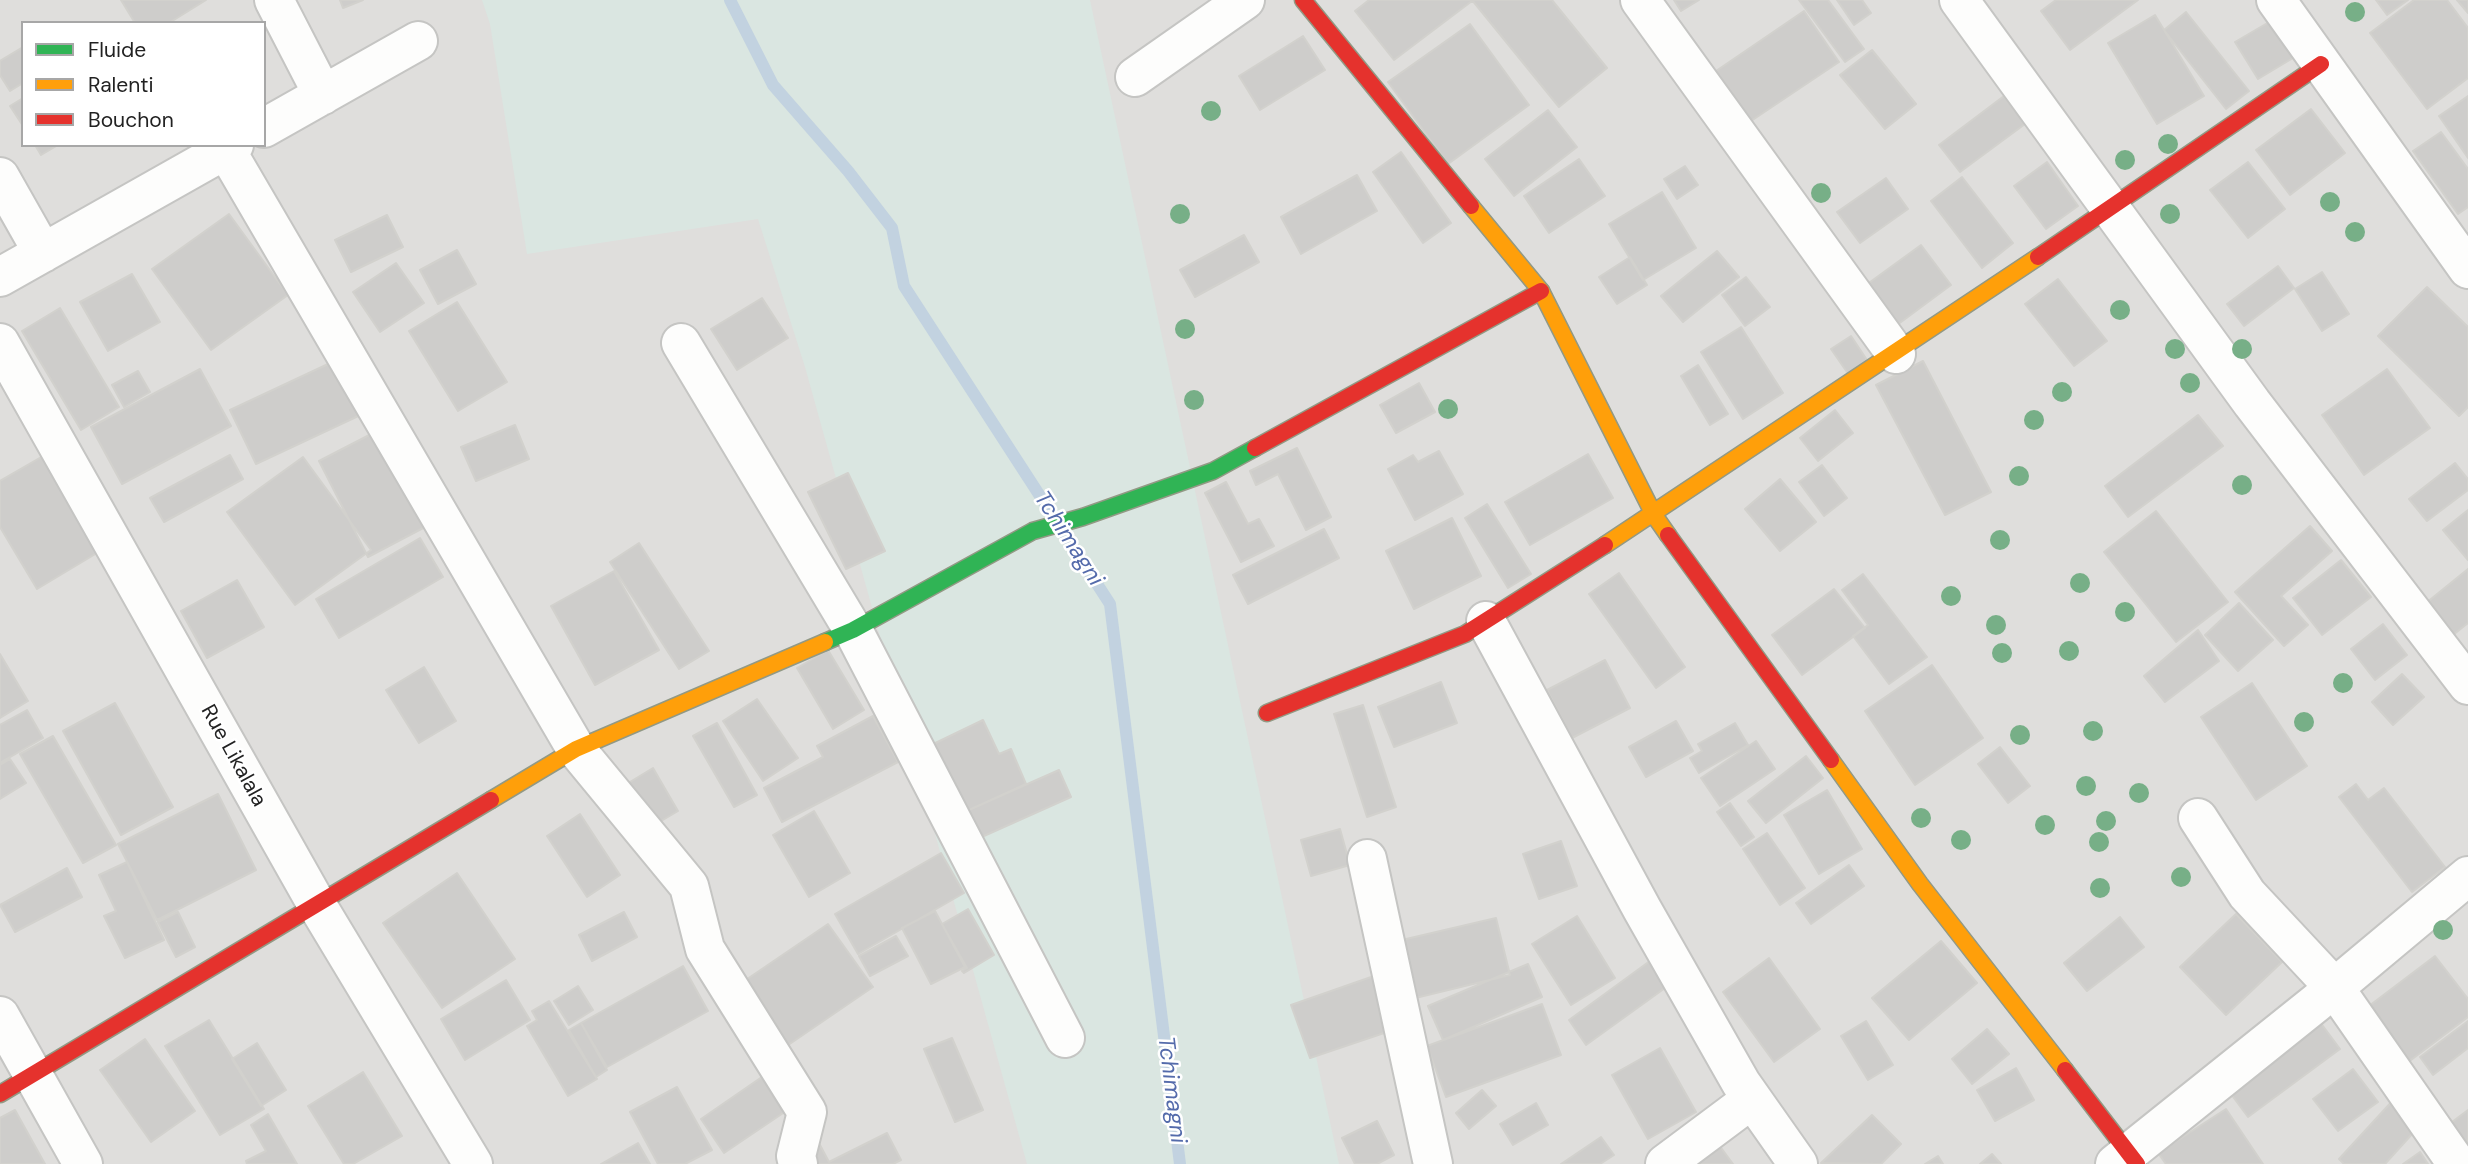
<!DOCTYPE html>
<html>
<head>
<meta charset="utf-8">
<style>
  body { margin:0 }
  #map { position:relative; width:2468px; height:1164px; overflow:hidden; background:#efefeb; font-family:"DM Sans",sans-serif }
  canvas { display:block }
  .legend { position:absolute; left:21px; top:21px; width:245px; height:126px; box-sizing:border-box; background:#fff; border:2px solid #a7a7a7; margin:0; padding:9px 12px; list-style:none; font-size:21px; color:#222 }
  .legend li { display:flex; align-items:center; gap:14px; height:35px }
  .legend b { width:35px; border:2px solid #a7a7a7 }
</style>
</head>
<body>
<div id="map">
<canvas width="2468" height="1164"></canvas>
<ul class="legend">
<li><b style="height:9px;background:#30b455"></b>Fluide</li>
<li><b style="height:9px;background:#ff9f0a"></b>Ralenti</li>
<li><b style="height:9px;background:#e5322d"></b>Bouchon</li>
</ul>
</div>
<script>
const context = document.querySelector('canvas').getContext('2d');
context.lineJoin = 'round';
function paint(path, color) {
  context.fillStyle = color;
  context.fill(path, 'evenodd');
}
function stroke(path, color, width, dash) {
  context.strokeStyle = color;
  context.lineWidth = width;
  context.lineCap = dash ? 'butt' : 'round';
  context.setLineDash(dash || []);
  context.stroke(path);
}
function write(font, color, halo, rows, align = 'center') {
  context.font = font + ' "DM Sans",sans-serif';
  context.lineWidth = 5;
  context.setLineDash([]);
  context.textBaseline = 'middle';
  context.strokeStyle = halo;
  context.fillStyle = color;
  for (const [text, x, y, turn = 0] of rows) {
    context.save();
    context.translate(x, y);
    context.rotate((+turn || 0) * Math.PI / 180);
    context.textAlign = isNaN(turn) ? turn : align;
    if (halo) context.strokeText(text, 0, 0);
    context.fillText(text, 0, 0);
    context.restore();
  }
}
const residential = new Path2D(`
  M0 0H2468V1164H0ZM23 23H264V145H23Z`);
const wetland = new Path2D(`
  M482 0H1090L1339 1164H1027L805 367 758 219 527 254 490 24Z`);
const stream = new Path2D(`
  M730 0 773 85 848 171 892 228 904 286 1110 604 1180 1164`);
const building = new Path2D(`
  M121 0H206L169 23H135Z
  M340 0H363L343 8Z
  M1369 0H1472V1L1394 60 1355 11Z
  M1472 0H1552L1607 68 1559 107Z
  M1674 0H1699L1681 11Z
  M1799 0H1828L1864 49 1845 62Z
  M1837 0H1862L1871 13 1854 25Z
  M2056 0H2138L2070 50 2041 11Z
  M2376 0H2408L2387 15Z
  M2414 0H2447L2468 28V78L2427 109 2370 33Z
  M2457 0H2468V13Z
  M1804 11 1839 62 1751 121 1716 71Z
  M2186 12 2249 91 2226 109 2164 30Z
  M2155 15 2204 96 2157 124 2108 43Z
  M2276 18 2298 55 2258 79 2235 42Z
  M1470 24 1529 105 1448 164 1388 82Z
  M1303 36 1325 70 1260 110 1239 76Z
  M23 47V83L10 91 0 75V61Z
  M1872 50 1916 104 1885 129 1840 75Z
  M2004 96 2025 124 1960 172 1939 145Z
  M2468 96V158L2439 116Z
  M23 98V126L10 106Z
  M2311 109 2345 153 2290 195 2256 150Z
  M1548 110 1577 147 1514 196 1485 159Z
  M2441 132 2468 169V207L2458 214 2413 151Z
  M35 145H58L41 155Z
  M1401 152 1451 223 1423 243 1373 172Z
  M1579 159 1605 196 1549 233 1524 196Z
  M2047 162 2078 206 2046 229 2014 186Z
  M2248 162 2285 209 2248 238 2210 190Z
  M1685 166 1698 185 1677 199 1664 179Z
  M1357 175 1377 211 1301 254 1281 217Z
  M1962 177 2013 243 1982 268 1931 201Z
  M1886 178 1908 209 1860 243 1837 212Z
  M1662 192 1696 248 1643 280 1609 224Z
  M229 214 288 295 211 350 152 269Z
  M387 215 403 247 351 272 335 240Z
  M1244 235 1259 262 1195 297 1180 270Z
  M1921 245 1951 285 1897 325 1866 285Z
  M457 250 476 284 438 304 420 270Z
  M1717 251 1739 277 1683 322 1661 296Z
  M1630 257 1647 285 1617 304 1599 277Z
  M396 263 424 303 380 332 353 292Z
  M2278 266 2294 288 2244 326 2227 304Z
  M2322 272 2349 314 2322 331 2295 289Z
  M132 274 160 322 108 351 80 302Z
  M1746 277 1770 307 1745 326 1722 295Z
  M2058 279 2107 341 2074 366 2025 304Z
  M2427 287 2468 327V407L2459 416 2378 336Z
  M762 298 788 338 737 370 711 329Z
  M457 302 507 382 458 411 409 331Z
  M60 308 119 407 81 430 22 331Z
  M1741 327 1783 393 1743 419 1701 352Z
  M1851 336 1869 363 1849 375 1831 349Z
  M343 357 369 411 256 464 230 410Z
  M1923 361 1991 492 1945 515 1876 385Z
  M1698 365 1728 414 1710 425 1681 376Z
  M200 369 231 426 122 484 91 427Z
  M2387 369 2430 428 2364 475 2322 415Z
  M138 371 150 392 124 407 112 385Z
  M1419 383 1435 412 1396 433 1380 405Z
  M1835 410 1853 433 1818 461 1800 438Z
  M2198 415 2223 446 2128 517 2105 486Z
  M515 425 529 459 476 481 461 447Z
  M377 431 427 526 368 557 319 461Z
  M1297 448 1331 517 1306 530 1278 474 1256 485 1250 471Z
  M1439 451 1463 494 1415 520 1388 469 1413 455 1418 462Z
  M50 452 107 547 37 589 0 527V481Z
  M1588 454 1613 498 1530 545 1505 502Z
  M230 455 243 479 164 522 150 498Z
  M303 457 371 550 295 605 227 512Z
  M2455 463 2468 479V490L2427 521 2409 499Z
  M1822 465 1847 498 1824 516 1799 482Z
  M848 473 885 551 846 569 808 492Z
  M1780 479 1816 522 1780 551 1745 509Z
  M1226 482 1248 524 1259 519 1274 546 1241 562 1205 493Z
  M1487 504 1531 574 1508 588 1465 518Z
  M2468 510V560L2443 530Z
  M2156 511 2228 602 2176 642 2104 552Z
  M1452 518 1481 576 1414 609 1386 551Z
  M2310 526 2332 551 2281 596 2308 625 2284 646 2235 592Z
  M1324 529 1339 558 1248 604 1233 575Z
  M420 538 443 577 339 638 316 599Z
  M639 543 709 651 679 669 610 562Z
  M2341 560 2371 597 2322 635 2293 598Z
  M2468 569V623L2453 635 2426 603Z
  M614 571 659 650 595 685 551 606Z
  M1619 573 1685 667 1656 688 1589 594Z
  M1863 574 1927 657 1889 684 1853 636 1868 625 1842 590Z
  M237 580 264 627 207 658 181 611Z
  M1834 589 1865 628 1802 675 1772 635Z
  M2239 603 2273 640 2238 671 2205 635Z
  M2383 624 2407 655 2375 680 2351 649Z
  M2198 630 2219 661 2165 702 2144 676Z
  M828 650 864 710 833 729 797 668Z
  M0 654 28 701 0 718Z
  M1605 660 1630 708 1572 738 1547 690Z
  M1932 665 1983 738 1915 785 1865 711Z
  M424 667 456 721 419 743 386 690Z
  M2402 674 2424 697 2393 725 2372 702Z
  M1441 682 1457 723 1394 747 1378 707Z
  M2252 683 2307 766 2256 800 2201 717Z
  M757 699 798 758 763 781 723 721Z
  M115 703 173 807 121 835 63 731Z
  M1363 705 1396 807 1367 817 1334 714Z
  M27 710 43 738 0 763V725Z
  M873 716 898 762 782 822 764 788 823 757 817 746Z
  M983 720 999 754 1011 749 1026 784 956 816 925 748Z
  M1676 721 1693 751 1646 777 1629 747Z
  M717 723 757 795 734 807 693 736Z
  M1735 723 1748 745 1699 773 1690 758 1702 751 1698 744Z
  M53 736 116 845 83 863 20 754Z
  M1756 741 1775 769 1720 806 1701 778Z
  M2000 747 2030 786 2008 803 1978 764Z
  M1806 756 1823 778 1766 823 1748 801Z
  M10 759 26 783 0 799V765Z
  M653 768 678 811 651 827 625 785Z
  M1059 770 1071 797 975 840 962 813Z
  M2356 784 2368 800 2384 788 2445 867 2412 892 2339 797Z
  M1827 790 1862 849 1819 874 1784 815Z
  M218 794 256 870 157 920 118 844Z
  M1730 803 1754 837 1741 846 1717 812Z
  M814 811 850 873 809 897 773 835Z
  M580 814 620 875 587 897 547 836Z
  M1340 829 1350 865 1311 876 1301 840Z
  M1767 833 1805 888 1780 905 1743 849Z
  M1561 841 1577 886 1539 899 1523 854Z
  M941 853 964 893 858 954 835 914Z
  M127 862 164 940 125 958 104 916 116 911 99 875Z
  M1849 865 1864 886 1811 924 1796 903Z
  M67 868 82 897 15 932 0 905Z
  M457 873 515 959 442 1008 383 923Z
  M968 909 994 955 964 973 962 971 967 968 942 924Z
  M935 911 965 967 931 984 902 928Z
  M178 912 195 947 176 957 158 922Z
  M624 912 637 937 592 961 579 935Z
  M2236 914 2282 962 2226 1015 2180 967Z
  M1577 916 1615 978 1571 1005 1532 944Z
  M2120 917 2144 947 2087 991 2064 963Z
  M1496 918 1510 975 1403 1001 1389 943Z
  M828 924 873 987 778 1052 734 988Z
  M896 936 908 956 870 976 859 956Z
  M1941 941 1977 983 1909 1040 1872 998Z
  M2435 956 2468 999V1017L2407 1063 2365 1009Z
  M1654 958 1672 983 1586 1045 1569 1020Z
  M1769 958 1820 1029 1774 1062 1723 992Z
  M1528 964 1542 997 1443 1040 1428 1006Z
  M683 966 708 1011 607 1067 581 1023Z
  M1374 976 1393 1030 1310 1058 1291 1005Z
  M506 980 530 1020 465 1060 441 1019Z
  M578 986 593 1010 569 1025 554 1001Z
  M549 1001 597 1079 568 1096 527 1026 537 1020 532 1011Z
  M1542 1004 1561 1055 1446 1097 1427 1046Z
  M2317 1018 2340 1049 2248 1117 2225 1086Z
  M209 1020 264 1109 220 1135 165 1046Z
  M1866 1021 1893 1065 1868 1080 1841 1036Z
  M2468 1021V1048L2433 1075 2420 1057Z
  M581 1023 607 1070 596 1077 569 1030Z
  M1987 1029 2009 1054 1972 1084 1952 1059Z
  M952 1038 983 1110 955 1122 924 1049Z
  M145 1039 195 1111 151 1142 100 1070Z
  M257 1043 286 1090 261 1106 232 1059Z
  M1660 1048 1696 1112 1648 1139 1612 1075Z
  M2016 1068 2034 1100 1995 1121 1977 1090Z
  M2353 1069 2378 1102 2338 1131 2313 1099Z
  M772 1070 795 1105 724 1153 701 1119Z
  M363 1072 402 1136 353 1164H344L308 1106Z
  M677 1087 712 1150 685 1164H658L630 1112Z
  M1482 1090 1496 1106 1469 1129 1456 1113Z
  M2396 1097 2423 1122 2385 1164H2344L2339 1159Z
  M1536 1103 1548 1125 1513 1145 1500 1124Z
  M2226 1109 2263 1164H2166L2158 1153Z
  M15 1110 45 1164H0V1118Z
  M2468 1110V1150L2448 1125Z
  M268 1114 297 1164H247L246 1161 266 1151 251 1125Z
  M1872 1115 1901 1144 1881 1164 1821 1163Z
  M1377 1121 1394 1155 1377 1164H1355L1342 1138Z
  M887 1133 901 1160 893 1164H807L802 1154 820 1145 829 1162Z
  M1601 1137 1614 1155 1600 1164H1561Z
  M638 1143 650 1164H601Z
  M1719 1145 1733 1164H1694Z
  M2420 1152 2428 1164H2403Z
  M1992 1154 2001 1164H1980Z
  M1938 1156 1943 1164H1925Z`);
const street = new Path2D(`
  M274 0 323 95
  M1640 0 1896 354
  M1959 0 2252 403 2468 685
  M2276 0 2468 269
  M1135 77 1245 0
  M264 128 418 41
  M226 150 576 749 689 886 705 949 807 1112 796 1156 798 1164
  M0 177 43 253
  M0 277 234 145
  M0 343 317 905 473 1164
  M681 343 853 630 1065 1038
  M1486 621 1642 909 1741 1083 1798 1164
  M2198 818 2247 894 2334 987 2457 1164
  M1367 859 1433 1164
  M0 1016 83 1164
  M1665 1164 1752 1099
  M2115 1164 2316 1003 2468 876`);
const fast = new Path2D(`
  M825 642 853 630 1033 531 1083 517 1213 471 1255 448`);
const slow = new Path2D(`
  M1471 206 1541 291 1654 515 1668 535
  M1605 545 2038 257
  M1831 760 1920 884 2065 1070
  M491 800 576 749 825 642`);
const jam = new Path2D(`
  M1303 0 1471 206
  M2038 257 2321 64
  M1255 448 1541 291
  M1668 535 1831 760
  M1267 713 1465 634 1605 545
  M2065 1070 2137 1164
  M0 1094 491 800`);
const trees = [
  [2355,12],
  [1211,111],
  [2168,144],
  [2125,160],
  [1821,193],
  [2330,202],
  [1180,214],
  [2170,214],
  [2355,232],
  [2120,310],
  [1185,329],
  [2175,349],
  [2242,349],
  [2190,383],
  [2062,392],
  [1194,400],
  [1448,409],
  [2034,420],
  [2019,476],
  [2242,485],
  [2000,540],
  [2080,583],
  [1951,596],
  [2125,612],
  [1996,625],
  [2069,651],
  [2002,653],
  [2343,683],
  [2304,722],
  [2093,731],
  [2020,735],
  [2086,786],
  [2139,793],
  [1921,818],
  [2106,821],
  [2045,825],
  [1961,840],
  [2099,842],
  [2181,877],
  [2100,888],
  [2443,930]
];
const streetNames = [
  ["Rue Likalala",233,756,61]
];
const waterNames = [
  ["Tchimagni",1068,539,57],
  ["Tchimagni",1171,1090,83]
];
paint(residential, '#dfdedc');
paint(wetland, '#dae6e1');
stroke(stream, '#c2d2e0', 12);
paint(building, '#cecdcb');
stroke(building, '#d2d1cd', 2);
stroke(street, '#c5c5c3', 42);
stroke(fast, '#929984', 19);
stroke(slow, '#929984', 19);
stroke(jam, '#929984', 19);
stroke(street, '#fdfdfc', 38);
stroke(fast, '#30b455', 16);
stroke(slow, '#ff9f0a', 16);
stroke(jam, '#e5322d', 16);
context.fillStyle = '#77af87';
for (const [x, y] of trees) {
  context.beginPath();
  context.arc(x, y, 10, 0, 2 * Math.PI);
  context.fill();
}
write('21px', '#222', '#fff', streetNames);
write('italic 23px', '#546bab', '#fff', waterNames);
</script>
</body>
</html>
